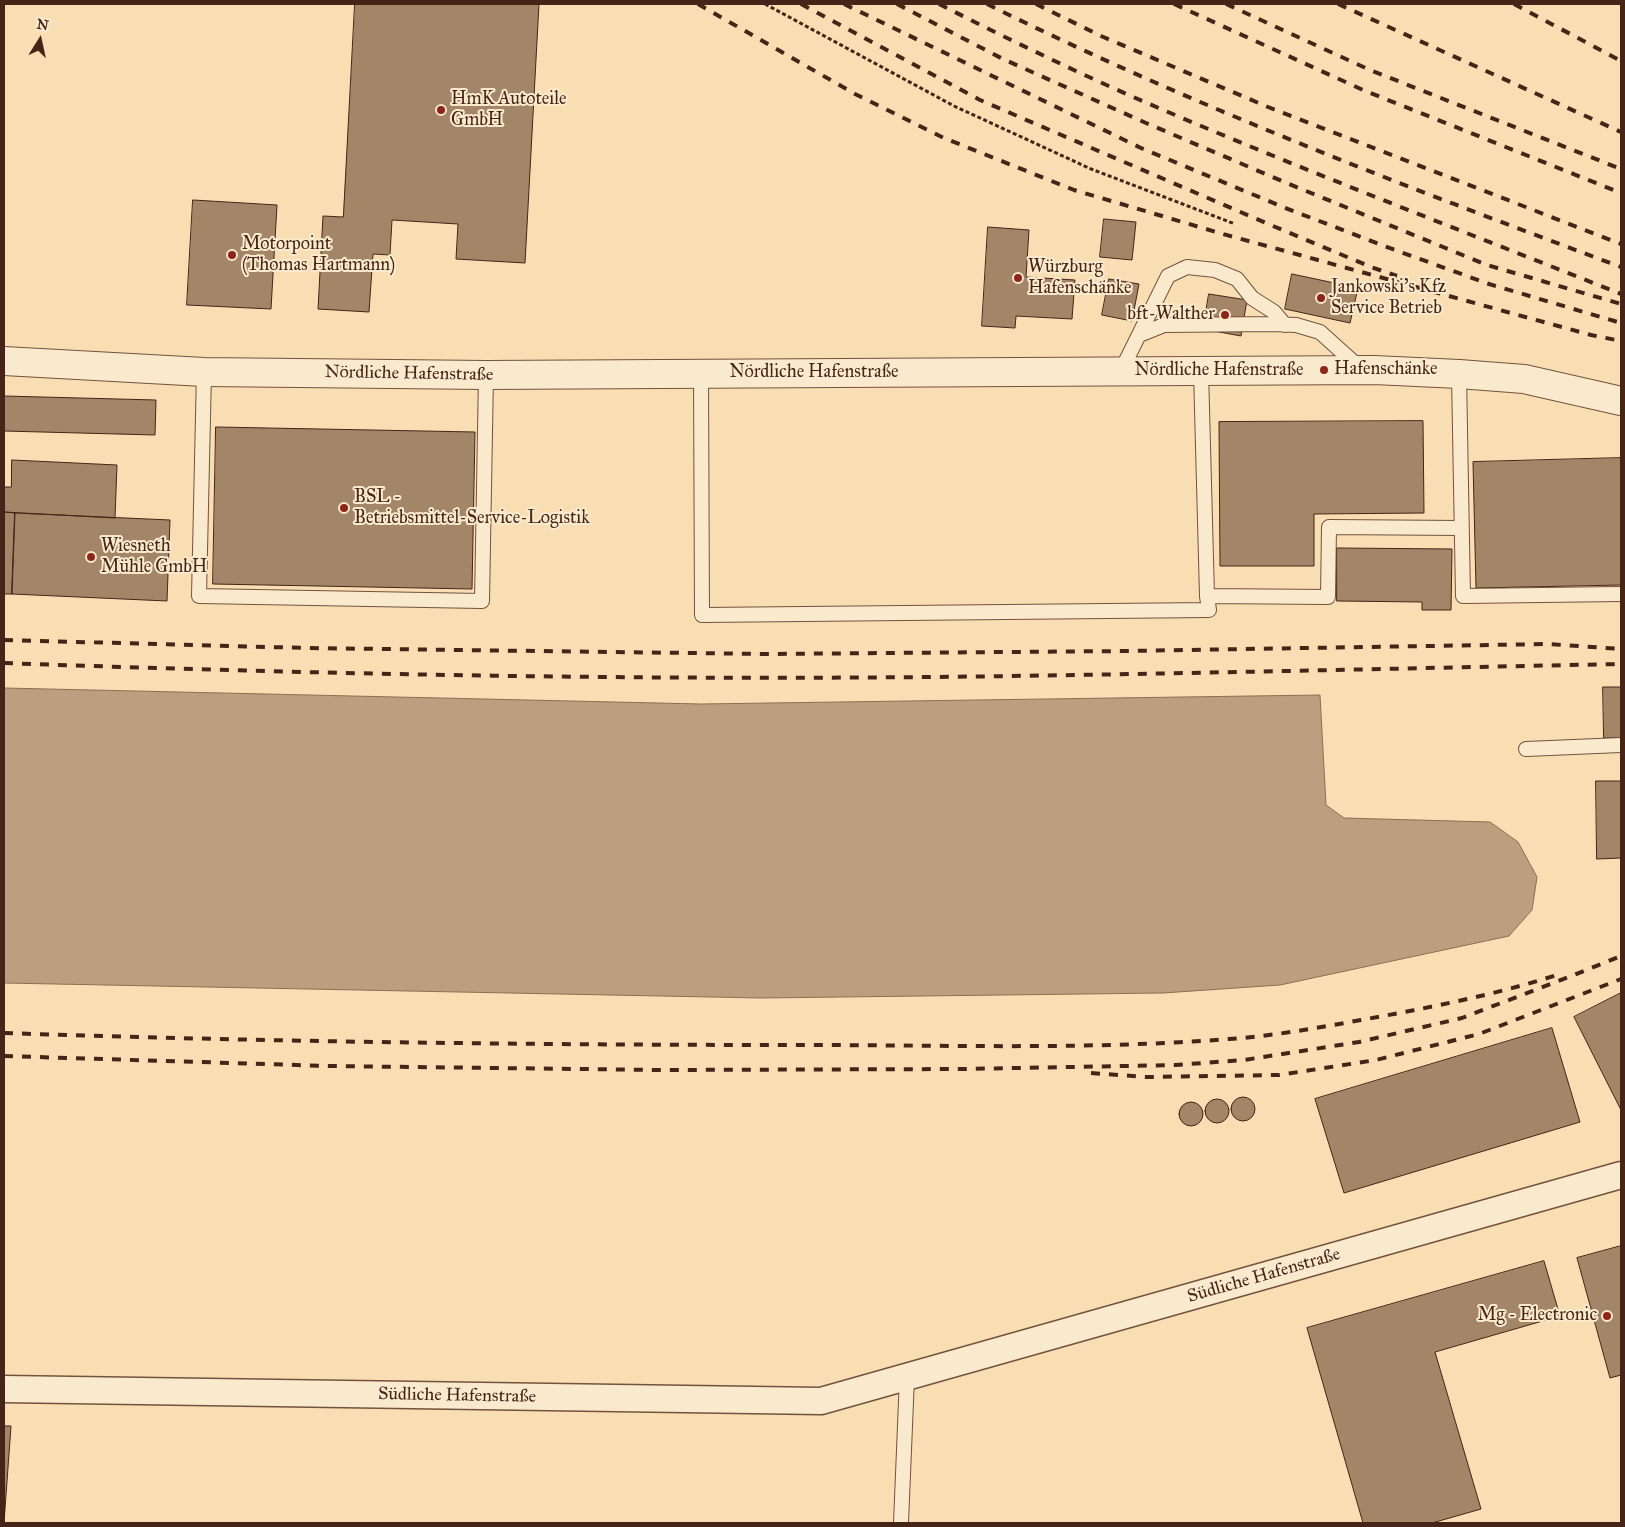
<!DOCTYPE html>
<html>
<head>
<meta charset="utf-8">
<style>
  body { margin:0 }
  #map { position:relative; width:1625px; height:1527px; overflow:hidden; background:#f8deb2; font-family:"IM FELL Great Primer",serif }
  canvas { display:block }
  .frame { position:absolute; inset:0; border:5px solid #472418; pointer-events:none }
  .north { position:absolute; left:15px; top:15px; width:50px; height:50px; -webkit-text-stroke:4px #faeacd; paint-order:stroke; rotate:10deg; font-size:14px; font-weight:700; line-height:20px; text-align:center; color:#472418 }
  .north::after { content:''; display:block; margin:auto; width:18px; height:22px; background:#472418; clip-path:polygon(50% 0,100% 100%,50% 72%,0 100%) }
</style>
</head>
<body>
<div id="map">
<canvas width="1625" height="1527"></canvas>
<div class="frame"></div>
<div class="north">N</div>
</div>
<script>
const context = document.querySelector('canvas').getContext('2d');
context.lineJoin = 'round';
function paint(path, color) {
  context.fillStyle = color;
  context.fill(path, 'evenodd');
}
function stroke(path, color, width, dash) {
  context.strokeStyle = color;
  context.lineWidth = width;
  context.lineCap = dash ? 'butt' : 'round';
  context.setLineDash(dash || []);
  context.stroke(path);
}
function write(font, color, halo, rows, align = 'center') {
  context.font = font + ' "IM FELL Great Primer",serif';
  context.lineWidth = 4;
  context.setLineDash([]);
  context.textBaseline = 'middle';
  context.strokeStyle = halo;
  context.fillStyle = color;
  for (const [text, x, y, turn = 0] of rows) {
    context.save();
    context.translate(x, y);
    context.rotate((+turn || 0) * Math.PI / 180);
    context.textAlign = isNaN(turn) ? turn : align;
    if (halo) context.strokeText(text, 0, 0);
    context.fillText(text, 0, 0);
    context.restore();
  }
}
const water = new Path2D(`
  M4 688 701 704 1320 695 1326 805 1344 818 1490 822 1518 842 1537 877 1532 910 1509 936 1280 985 1163 993 761 998 4 983Z`);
const building = new Path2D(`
  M355 4H539L525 263 456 259 458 224 392 220 390 255 373 254 369 312 318 309 323 216 343 217Z
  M193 200 277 205 271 309 187 305Z
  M1104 219 1136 222 1132 260 1100 257Z
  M988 227 1029 230 1026 277 1075 280 1072 319 1016 316 1015 328 982 326Z
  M1292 274 1358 288 1350 323 1285 309Z
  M1109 279 1139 284 1132 321 1102 315Z
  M1209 294 1247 300 1241 336 1203 329Z
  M4 396 156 400 155 435 4 431Z
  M1423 421 1424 513 1314 514V566H1220L1219 422Z
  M216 427 475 432 472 589 213 584Z
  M1621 458V585L1476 588 1473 462Z
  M12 460 117 465 115 518 4 512V487H11Z
  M4 512 15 513 12 594H4Z
  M15 513 170 520 167 601 12 594Z
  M1337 548 1452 549 1451 610H1422V602L1337 601Z
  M1603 687H1621V738H1604Z
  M1596 781H1621V858L1597 859Z
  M1621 993V1110L1574 1017Z
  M1552 1028 1580 1122 1344 1193 1315 1099Z
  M1231 1109a12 12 0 1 1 24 0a12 12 0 1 1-24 0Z
  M1205 1111a12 12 0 1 1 24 0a12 12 0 1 1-24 0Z
  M1179 1114a12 12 0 1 1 24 0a12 12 0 1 1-24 0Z
  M1621 1246V1375L1610 1378 1577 1258Z
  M1544 1261 1560 1316 1435 1352 1481 1509 1432 1523H1363L1307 1328Z
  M4 1426H11L4 1523Z`);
const path = new Path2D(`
  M765 4 954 106 1091 169 1235 224`);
const service = new Path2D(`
  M1139 335 1164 325 1271 324 1296 325 1320 332 1361 369
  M1121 371 1168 276 1187 267 1215 270 1237 279 1252 298 1274 312 1285 325
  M204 372 199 596 482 601 486 375
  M701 374 702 615 1209 610 1207 596 1201 371
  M1459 374 1463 596 1621 594
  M1207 596 1328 597 1329 527 1461 528
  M1526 749 1621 745
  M901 1523 907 1377`);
const minor = new Path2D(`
  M4 1389 821 1401 1621 1175`);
const tertiary = new Path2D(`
  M4 361 204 372 486 375 1374 370 1459 374 1524 379 1621 401`);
const rail = new Path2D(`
  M698 4 855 94 944 138 1074 190 1223 234 1591 335 1621 341
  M801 4 980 100 1273 226 1371 267 1397 276
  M844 4 1141 148 1283 207 1384 246 1489 284 1621 323
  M897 4 1003 59 1146 123 1289 184 1487 265 1621 304
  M939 4C1012 41 1086 77 1161 109 1313 174 1468 233 1621 294
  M987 4C1192 106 1407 187 1621 267
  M1036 4 1101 36 1268 107 1621 244
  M1174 4 1363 90 1621 193
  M1226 4 1370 70 1621 169
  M1338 4 1621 132
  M1514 4 1621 61
  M4 640 307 648 766 654 1126 651 1548 644 1621 649
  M4 663C339 675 676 681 1012 676 1215 673 1418 668 1621 664
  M4 1033C271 1042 538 1045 805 1045 946 1045 1088 1050 1229 1039 1273 1036 1317 1028 1361 1020 1428 1008 1495 995 1560 974
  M4 1056 329 1066 662 1070 961 1069 1176 1065 1244 1060 1359 1042 1462 1018 1574 975 1621 956
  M1091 1073 1146 1077 1279 1075 1376 1060 1479 1034 1621 979`);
const markers = [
  [441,110,5,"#8f2418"],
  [232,255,5,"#8f2418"],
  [1018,278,5,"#8f2418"],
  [1321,298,5,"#8f2418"],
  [1225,315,5,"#8f2418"],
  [1324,370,5,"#8f2418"],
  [344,508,5,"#8f2418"],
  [91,557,5,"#8f2418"],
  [1607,1316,5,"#8f2418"]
];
const poiNames = [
  ["HmK Autoteile",451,100],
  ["GmbH",451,121],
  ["Motorpoint",242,245],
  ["(Thomas Hartmann)",242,266],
  ["Würzburg",1028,268],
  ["Hafenschänke",1028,289],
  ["Jankowski's Kfz",1331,288],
  ["Service Betrieb",1331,309],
  ["bft-Walther",1215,315,"right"],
  ["Hafenschänke",1334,370],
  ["BSL -",354,498],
  ["Betriebsmittel-Service-Logistik",354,519],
  ["Wiesneth",101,547],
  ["Mühle GmbH",101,568],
  ["Mg - Electronic",1597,1316,"right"]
];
const streetNames = [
  ["Nördliche Hafenstraße",1219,371],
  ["Nördliche Hafenstraße",814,373],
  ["Nördliche Hafenstraße",409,374,1],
  ["Südliche Hafenstraße",1264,1276,-16],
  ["Südliche Hafenstraße",457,1396,1]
];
paint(water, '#bc9f7e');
stroke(water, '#8d6e55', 1);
paint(building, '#a38568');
stroke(building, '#472418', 1);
stroke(service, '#73523e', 16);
stroke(minor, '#73523e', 29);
stroke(tertiary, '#73523e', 30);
stroke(path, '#472418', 3, [4, 2.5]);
stroke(service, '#faeacd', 14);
stroke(minor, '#faeacd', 26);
stroke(tertiary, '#faeacd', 28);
stroke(rail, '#472418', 4, [9, 9]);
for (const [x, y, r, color] of markers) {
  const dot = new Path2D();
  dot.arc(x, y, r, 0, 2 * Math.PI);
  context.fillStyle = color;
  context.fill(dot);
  stroke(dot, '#faeacd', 2);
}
write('18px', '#472418', '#faeacd', poiNames, 'left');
write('18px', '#472418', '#faeacd', streetNames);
</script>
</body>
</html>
